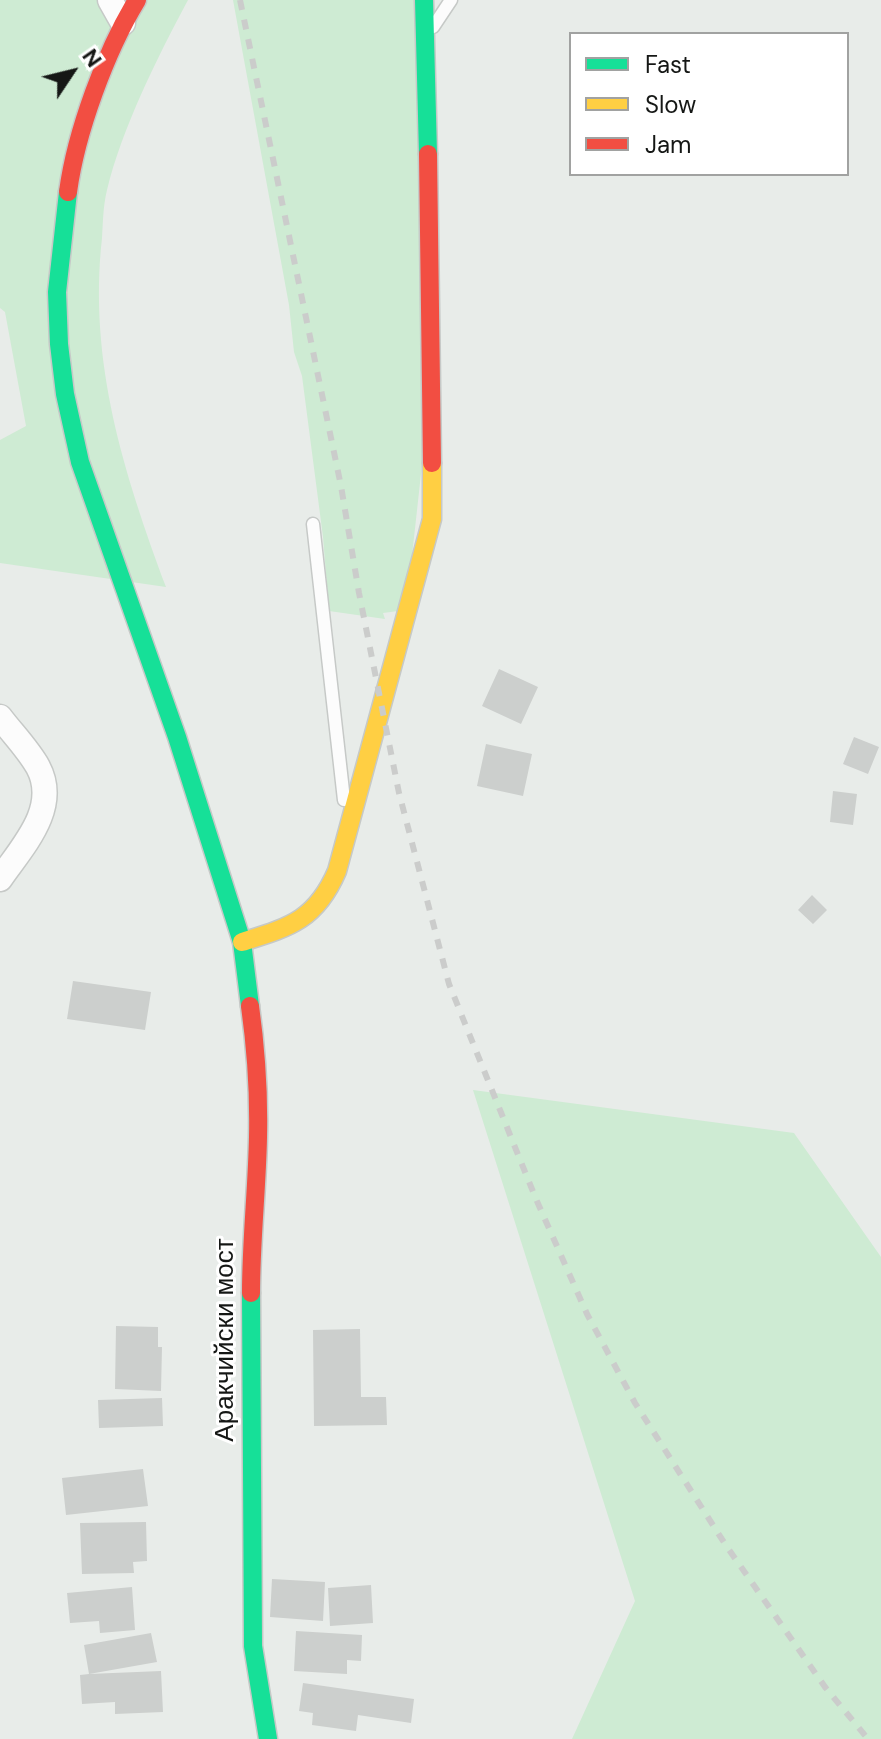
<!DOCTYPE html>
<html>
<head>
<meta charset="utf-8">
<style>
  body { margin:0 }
  #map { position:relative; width:881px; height:1739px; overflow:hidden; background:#e8ece9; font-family:"DM Sans",sans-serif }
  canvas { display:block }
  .legend { position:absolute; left:569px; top:32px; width:280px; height:144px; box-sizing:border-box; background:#fff; border:2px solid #a1a2a1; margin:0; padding:10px 14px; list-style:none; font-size:24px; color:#151715 }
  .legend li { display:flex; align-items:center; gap:16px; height:40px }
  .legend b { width:40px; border:2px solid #a1a2a1 }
  .north { position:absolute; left:32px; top:32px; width:80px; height:80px; -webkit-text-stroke:6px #fff; paint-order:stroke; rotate:55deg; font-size:22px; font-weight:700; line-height:32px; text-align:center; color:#151715 }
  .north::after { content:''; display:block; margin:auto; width:28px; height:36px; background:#151715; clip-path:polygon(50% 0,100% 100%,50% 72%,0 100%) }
</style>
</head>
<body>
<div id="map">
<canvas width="881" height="1739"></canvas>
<ul class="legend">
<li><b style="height:10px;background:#16e098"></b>Fast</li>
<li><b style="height:10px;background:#ffcf43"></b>Slow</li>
<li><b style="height:10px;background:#f24e42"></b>Jam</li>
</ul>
<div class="north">N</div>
</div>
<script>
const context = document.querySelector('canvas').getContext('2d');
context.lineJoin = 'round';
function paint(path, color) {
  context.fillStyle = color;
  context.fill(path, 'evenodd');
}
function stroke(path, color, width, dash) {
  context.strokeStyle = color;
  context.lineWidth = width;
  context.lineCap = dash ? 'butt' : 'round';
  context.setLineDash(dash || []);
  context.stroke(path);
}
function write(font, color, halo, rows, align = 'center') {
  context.font = font + ' "DM Sans",sans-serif';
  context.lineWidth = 6;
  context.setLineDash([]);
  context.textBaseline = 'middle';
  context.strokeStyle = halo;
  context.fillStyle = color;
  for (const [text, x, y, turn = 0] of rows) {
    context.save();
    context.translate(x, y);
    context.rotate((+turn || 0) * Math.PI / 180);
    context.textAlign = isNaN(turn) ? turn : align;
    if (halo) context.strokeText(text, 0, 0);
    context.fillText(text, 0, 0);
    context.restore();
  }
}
const green = new Path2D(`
  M0 0H188C158 56 122 128 107 190 103 206 103 223 102 238 88 362 124 474 166 587L0 563V440L26 426 5 312 0 308Z
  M233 0H429L435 347 406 610 383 613 385 619 329 611 323 537 302 376 294 352 289 305Z
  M473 1090 794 1133 881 1257V1739H572L635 1601Z`);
const building = new Path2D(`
  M499 669 538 687 521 724 482 706Z
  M854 737 879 747 868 774 843 764Z
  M486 744 532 754 523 796 477 786Z
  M833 791 857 794 853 825 830 822Z
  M812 895 827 910 813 924 798 910Z
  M73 981 151 992 145 1030 67 1019Z
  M116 1326 158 1327V1347H162L161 1391 115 1389Z
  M360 1329 361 1397H386L387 1425 314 1426 313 1330Z
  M162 1398 163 1426 99 1428 98 1400Z
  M143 1469 148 1506 66 1515 62 1478Z
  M146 1522 147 1561 133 1562 134 1573 82 1574 80 1523Z
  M272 1579 325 1582 323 1621 270 1617Z
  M371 1585 373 1623 330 1626 328 1588Z
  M132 1587 135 1630 100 1633 99 1621 70 1623 67 1593Z
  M296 1631 362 1635 361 1661 347 1660V1674L294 1671Z
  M151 1633 157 1662 89 1674 161 1671 163 1712 115 1714V1702L82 1704 80 1675 89 1674 84 1645Z
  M303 1683 414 1699 411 1723 358 1715 356 1731 312 1725 313 1713 299 1711Z`);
const lane = new Path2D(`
  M433 27 451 0
  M313 524 344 800`);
const street = new Path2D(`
  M110 0 123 23
  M0 717C12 733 28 749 38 767 60 808 22 847 0 879`);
const fast = new Path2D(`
  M424 0 428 154
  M68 192 57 292 59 344 65 394 80 462 177 737 242 942 250 1006
  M251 1293 253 1646 268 1739`);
const slow = new Path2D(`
  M242 942C290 927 316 920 337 871L432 519V463`);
const jam = new Path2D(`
  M428 154 432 463
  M68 192C76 132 106 51 137 0
  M250 1006C256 1049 259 1093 258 1137 257 1189 251 1241 251 1293`);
const rail = new Path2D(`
  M240 0 341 486 359 593 399 793 449 984 536 1199 587 1314 635 1403 725 1544 825 1687 868 1739`);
const streetNames = [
  ["Аракчийски мост",226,1340,-90]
];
paint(green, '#ceebd3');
paint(building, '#cccfcd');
stroke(lane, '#c6c9c7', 15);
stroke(street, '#c6c9c7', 27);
stroke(fast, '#c6c9c7', 21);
stroke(slow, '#c6c9c7', 21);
stroke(jam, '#c6c9c7', 21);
stroke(lane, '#fcfcfc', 12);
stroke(street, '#fcfcfc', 24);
stroke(fast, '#16e098', 18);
stroke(slow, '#ffcf43', 18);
stroke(jam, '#f24e42', 18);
stroke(rail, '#cbcccb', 6, [10, 10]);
write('26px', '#151715', '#fff', streetNames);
</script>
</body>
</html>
